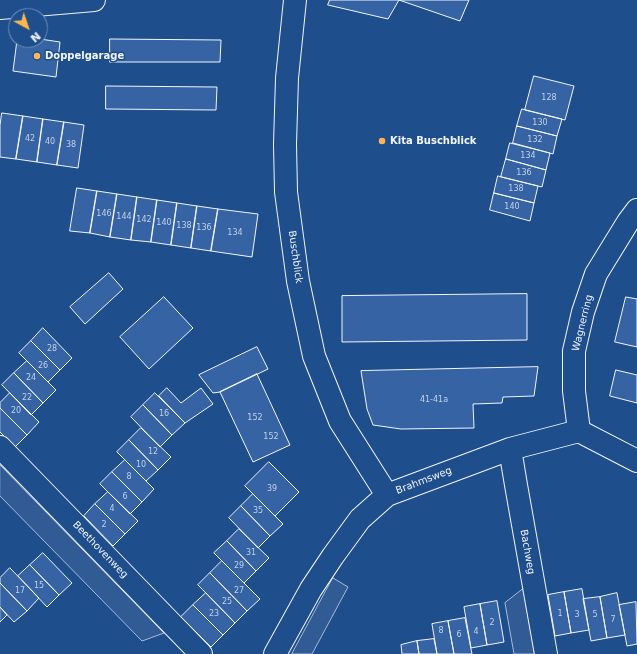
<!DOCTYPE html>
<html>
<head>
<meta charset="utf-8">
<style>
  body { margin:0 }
  #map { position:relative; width:637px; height:654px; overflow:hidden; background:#1f4e8c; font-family:"DejaVu Sans",sans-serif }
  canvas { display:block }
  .north { position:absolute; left:8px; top:8px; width:40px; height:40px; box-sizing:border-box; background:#1f4e8c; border:1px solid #7391ba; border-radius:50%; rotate:140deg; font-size:11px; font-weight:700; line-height:16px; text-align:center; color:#f2f6ff }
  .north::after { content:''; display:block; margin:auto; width:14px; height:18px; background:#ffb74d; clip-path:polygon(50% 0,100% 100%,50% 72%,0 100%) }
</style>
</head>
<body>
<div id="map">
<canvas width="637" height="654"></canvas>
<div class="north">N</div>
</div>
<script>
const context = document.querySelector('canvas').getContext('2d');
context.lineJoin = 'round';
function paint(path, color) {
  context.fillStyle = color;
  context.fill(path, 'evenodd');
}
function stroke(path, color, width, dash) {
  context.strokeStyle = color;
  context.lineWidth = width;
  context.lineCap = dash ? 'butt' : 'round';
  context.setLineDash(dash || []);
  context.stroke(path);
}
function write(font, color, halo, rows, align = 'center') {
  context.font = font + ' "DejaVu Sans",sans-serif';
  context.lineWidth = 3;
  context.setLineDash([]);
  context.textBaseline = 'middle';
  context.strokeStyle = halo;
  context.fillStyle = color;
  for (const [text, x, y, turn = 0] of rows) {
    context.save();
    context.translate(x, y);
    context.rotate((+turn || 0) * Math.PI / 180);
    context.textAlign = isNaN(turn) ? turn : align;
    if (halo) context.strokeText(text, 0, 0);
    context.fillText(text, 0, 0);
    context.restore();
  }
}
const built = new Path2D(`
  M0 465 164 633 142 641 0 496Z
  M333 578 348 587 312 654H292Z
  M523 589 535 654H514L505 603Z`);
const building = new Path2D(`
  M330 0H469L460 21 399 0 388 19 328 5Z
  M40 39 60 42 56 77 13 71 17 40H40Z
  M110 39 221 40 220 62H110Z
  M534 76 574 86 565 120 525 110Z
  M106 86 217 87 216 110 106 109Z
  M522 109 562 119 557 136 517 126Z
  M2 113 23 116 16 159 0 157V126Z
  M23 116 43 119 37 162 16 159Z
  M43 119 64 122 57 165 37 162Z
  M64 122 84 125 78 168 57 165Z
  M517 126 557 136 553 154 513 143Z
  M510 143 550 153 546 170 506 159Z
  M506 159 546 170 542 187 501 177Z
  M498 176 538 186 534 203 494 193Z
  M77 188 97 191 90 233 70 231Z
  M97 191 117 194 110 237 90 233Z
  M494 193 534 203 530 221 490 210Z
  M117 194 137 197 131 240 110 237Z
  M137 197 157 200 151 242 131 240Z
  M157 200 177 203 171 245 151 242Z
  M177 203 197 206 191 248 171 245Z
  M197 206 218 209 211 251 191 248Z
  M218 209 258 214 252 257 211 251Z
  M109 273 123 289 85 324 70 307Z
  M527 294V340L342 342V296Z
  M164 297 193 328 149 369 120 337Z
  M626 297 637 299V347L615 342Z
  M43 328 72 358 60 370 31 341Z
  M31 341 60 370 48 382 19 353Z
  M257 347 268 369 220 392 213 393 199 375Z
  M27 361 56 390 43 403 14 373Z
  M538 367 534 396 503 397 502 403 473 404 474 428 401 429 373 425 367 409 361 371Z
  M616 370 637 375V403L610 396Z
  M14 373 43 403 31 415 2 385Z
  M257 374 290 445 253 462 220 392Z
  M167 388 181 403 201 388 213 404 185 423 159 396Z
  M10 393 39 422 27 435 0 408V403Z
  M155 393 185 423 172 435 143 405Z
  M143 405 172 435 160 447 131 417Z
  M0 408 27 435 15 447 0 432Z
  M141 428 171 457 158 470 129 440Z
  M129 440 158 470 146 481 117 452Z
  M125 460 154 489 142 502 112 472Z
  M269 462 299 492 275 516 245 486Z
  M112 472 142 502 130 514 100 484Z
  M108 492 138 521 125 534 95 504Z
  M253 494 283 524 270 536 241 506Z
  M95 504 125 534 113 546 84 516Z
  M241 506 270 536 258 548 229 518Z
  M239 529 269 558 256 571 227 541Z
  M227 541 256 571 244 583 214 553Z
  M43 553 72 583 59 595 30 565Z
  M222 561 260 599 247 611 210 573Z
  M30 565 59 595 47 607 18 576Z
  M10 568 39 598 27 611 0 583V578Z
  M210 573 247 611 235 623 198 585Z
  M0 583 27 611 14 622 0 607Z
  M582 589 589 630 571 633 564 592Z
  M564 592 571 633 555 636 548 595Z
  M206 593 235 623 223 635 193 605Z
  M617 593 625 635 607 638 600 597Z
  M600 597 607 638 591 641 583 599Z
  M497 601 504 642 487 645 480 604Z
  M636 602 637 644 627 646 619 605Z
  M480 604 487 645 471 648 464 607Z
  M193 605 223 635 211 647 181 617Z
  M0 607 7 615 0 622Z
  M465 618 472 654H454L448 621Z
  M448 621 454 654H437L432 624Z
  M434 639 437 654H419L417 641Z
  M417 641 419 654H402L401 645Z`);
const minor = new Path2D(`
  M295 0 287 78 285 144 286 192 298 281 314 356 340 421 387 495
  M0 8 94 0
  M579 431 574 391V351L583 312 596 274 628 222 637 210
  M579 431 637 461
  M0 447 201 654
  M510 449 516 485 546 654
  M275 654 311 589 333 556 360 519 387 495 510 449 579 431`);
const markers = [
  [37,56,4,"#ffb74d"],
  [382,141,4,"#ffb74d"]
];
const numberNames = [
  ["128",549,98],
  ["130",540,123],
  ["42",30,139],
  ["132",535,140],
  ["40",50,142],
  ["38",71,145],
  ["134",528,156],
  ["136",524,173],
  ["138",516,189],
  ["140",512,207],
  ["146",104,214],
  ["144",124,217],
  ["142",144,220],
  ["140",164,223],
  ["138",184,226],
  ["136",204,228],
  ["134",235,233],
  ["28",52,349],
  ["26",43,366],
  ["24",31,378],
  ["22",27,398],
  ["41-41a",434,400],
  ["20",16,411],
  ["16",164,414],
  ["152",255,418],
  ["152",271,437],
  ["12",153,452],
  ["10",141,465],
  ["8",129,477],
  ["39",272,489],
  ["6",125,497],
  ["4",112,509],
  ["35",258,511],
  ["2",104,525],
  ["31",251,553],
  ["29",239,566],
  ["15",39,586],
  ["17",20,591],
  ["27",239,591],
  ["25",227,602],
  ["23",214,614],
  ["1",560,614],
  ["3",577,615],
  ["5",595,615],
  ["7",613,620],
  ["2",492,623],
  ["8",441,631],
  ["4",476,632],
  ["6",459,635]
];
const poiNames = [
  ["Doppelgarage",45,56],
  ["Kita Buschblick",390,141]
];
const streetNames = [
  ["Buschblick",295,257,82],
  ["Wagnerring",583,323,-76],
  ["Brahmsweg",424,481,-21],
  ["Beethovenweg",100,550,46],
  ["Bachweg",527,552,80]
];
paint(built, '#305b95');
stroke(built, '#a8bbd7', 1);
paint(building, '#3563a3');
stroke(building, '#f2f6ff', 1);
stroke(minor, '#f2f6ff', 24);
stroke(minor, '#1f4e8c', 22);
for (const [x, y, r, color] of markers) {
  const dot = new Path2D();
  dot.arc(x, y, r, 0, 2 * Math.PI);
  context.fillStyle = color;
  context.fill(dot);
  stroke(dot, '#1f4e8c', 1.5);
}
write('8px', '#c3d1e8', null, numberNames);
write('bold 10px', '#f2f6ff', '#1f4e8c', poiNames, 'left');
write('10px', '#f2f6ff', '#1f4e8c', streetNames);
</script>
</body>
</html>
